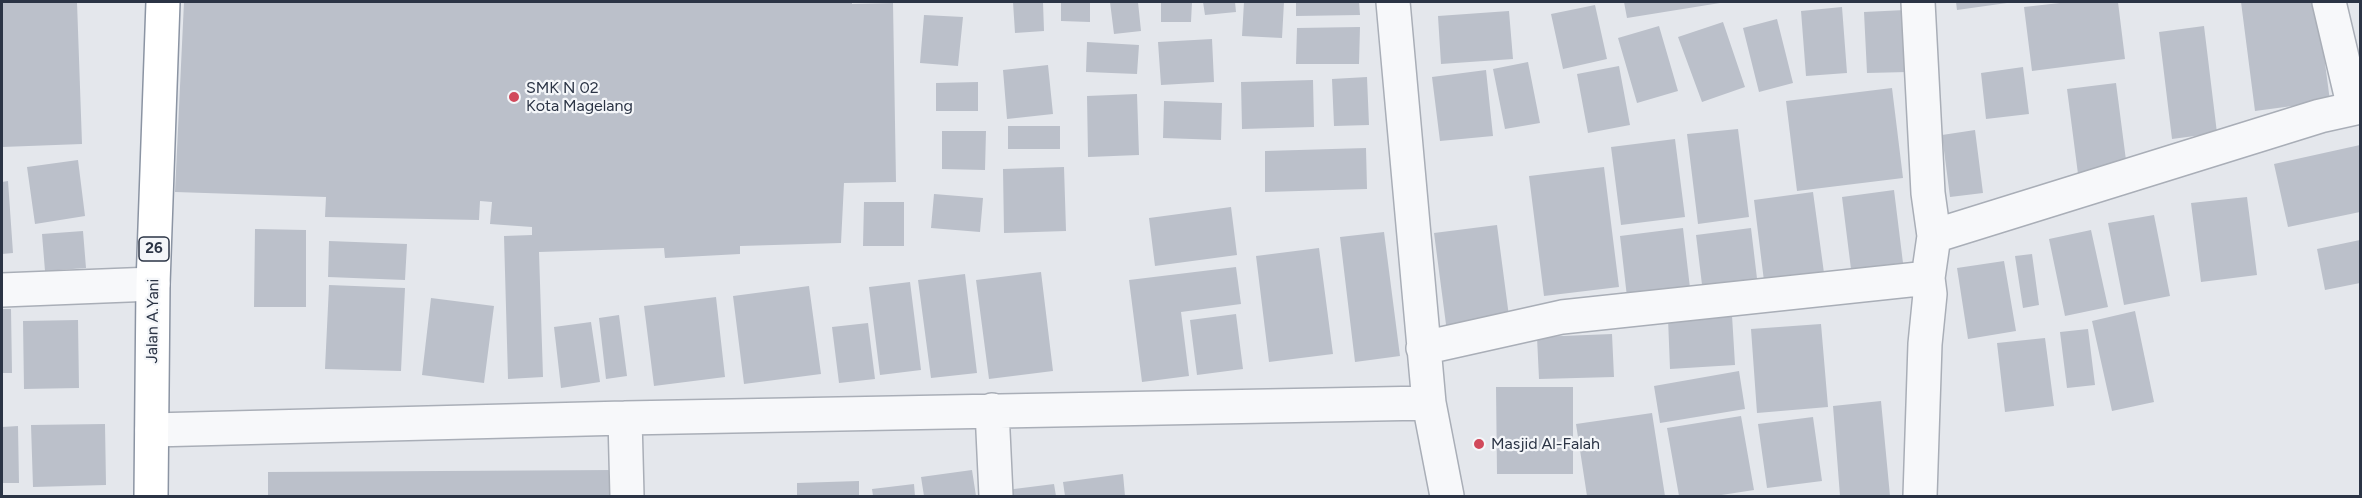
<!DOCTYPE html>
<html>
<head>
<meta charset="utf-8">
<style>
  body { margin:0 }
  #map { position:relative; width:2362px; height:498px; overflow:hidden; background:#e4e7ec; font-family:Figtree,sans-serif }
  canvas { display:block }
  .frame { position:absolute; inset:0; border:3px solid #2b3445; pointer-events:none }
</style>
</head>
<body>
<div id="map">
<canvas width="2362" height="498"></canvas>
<div class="frame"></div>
</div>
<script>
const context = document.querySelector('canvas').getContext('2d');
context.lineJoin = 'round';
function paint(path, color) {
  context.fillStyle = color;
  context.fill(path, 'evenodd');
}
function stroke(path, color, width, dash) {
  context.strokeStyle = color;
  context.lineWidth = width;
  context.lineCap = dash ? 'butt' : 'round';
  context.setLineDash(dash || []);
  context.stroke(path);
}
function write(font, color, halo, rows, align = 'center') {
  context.font = font + ' Figtree,sans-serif';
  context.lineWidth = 4.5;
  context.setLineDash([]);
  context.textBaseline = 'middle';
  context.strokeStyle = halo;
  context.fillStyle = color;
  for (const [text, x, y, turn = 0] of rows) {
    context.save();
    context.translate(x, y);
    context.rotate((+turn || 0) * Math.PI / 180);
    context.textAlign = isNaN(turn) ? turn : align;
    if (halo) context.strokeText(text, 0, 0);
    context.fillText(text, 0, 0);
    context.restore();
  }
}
const building = new Path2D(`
  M2 2H77L82 144 2 147Z
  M184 2H852V4L893 3 896 182 844 183 841 243 740 246V254L665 258 664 248 539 252 543 377 508 379 504 236 532 235V227L490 224 492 202 480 201 479 220 325 217 326 197 175 192Z
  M1013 2H1043L1044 31 1015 33Z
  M1061 2H1090V22L1061 21Z
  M1110 2H1138L1141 31 1114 34Z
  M1161 2H1192L1191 22H1161Z
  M1203 2H1235L1236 12 1205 15Z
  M1244 2H1284L1282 38 1242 36Z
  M1296 2H1359L1360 15 1296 16Z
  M1624 2H1720V3L1627 18Z
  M1956 2H2007V3L1957 10Z
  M2069 2H2118L2125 59 2032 71 2024 7Z
  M2241 2H2317L2330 101 2255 111Z
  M1595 5 1607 59 1563 69 1551 14Z
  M1842 7 1847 73 1806 76 1801 11Z
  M1905 10 1908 72 1867 73 1864 12Z
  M1509 11 1513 59 1441 64 1438 16Z
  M924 15 963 17 958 66 920 63Z
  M1777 19 1793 83 1759 92 1743 28Z
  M1723 22 1745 87 1702 102 1678 37Z
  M1659 26 1678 91 1637 103 1618 38Z
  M2204 26 2217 133 2172 139 2159 32Z
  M1360 27 1359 64H1296L1297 28Z
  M1212 39 1214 82 1161 85 1158 42Z
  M1087 42 1139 45 1137 74 1086 72Z
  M1528 62 1540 123 1505 129 1493 69Z
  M1048 65 1053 114 1007 119 1003 70Z
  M1619 66 1630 125 1588 133 1577 74Z
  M2023 67 2029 114 1986 119 1981 73Z
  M1486 70 1493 136 1440 141 1432 77Z
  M1367 77 1369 125 1334 126 1332 79Z
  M1313 80 1314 127 1242 129 1241 82Z
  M978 82V111H936V83Z
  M2116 83 2127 168 2078 174 2067 89Z
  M1892 88 1903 178 1797 191 1786 101Z
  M1137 94 1139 155 1088 157 1087 96Z
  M1164 101 1222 103 1221 140 1163 138Z
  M1008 126H1060V149H1008Z
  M1738 129 1749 217 1698 224 1687 134Z
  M1975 130 1983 193 1950 197 1942 135Z
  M942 131H986L985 170 942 169Z
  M1675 139 1685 217 1621 225 1611 147Z
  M2360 145V212L2288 227 2274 164Z
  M1366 148 1367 189 1265 192V151Z
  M78 160 85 216 35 224 27 167Z
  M1064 167 1066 231 1004 233 1003 169Z
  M1604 167 1619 287 1544 296 1529 176Z
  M8 181 13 253 2 254V182Z
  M1894 190 1903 263 1851 269 1842 197Z
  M1813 192 1824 273 1764 281 1754 200Z
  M934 194 983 198 980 232 931 228Z
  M2247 197 2257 275 2201 282 2191 203Z
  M864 202H904V246H863Z
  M1231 207 1237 255 1155 266 1149 218Z
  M2154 215 2170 296 2124 305 2108 223Z
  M1497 225 1510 324 1447 332 1434 233Z
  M1683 228 1690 288 1627 297 1620 236Z
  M1751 228 1758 287 1703 293 1696 235Z
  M255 229 306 230V307H254Z
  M2091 230 2108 307 2065 316 2049 239Z
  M83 231 86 268 45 271 42 234Z
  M1384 232 1400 356 1355 362 1340 237Z
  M2360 240V283L2325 290 2317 249Z
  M329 241 407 244 405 280 328 277Z
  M1319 248 1333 354 1269 362 1256 256Z
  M2032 254 2039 305 2023 308 2015 256Z
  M2004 261 2016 331 1968 339 1957 268Z
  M1236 267 1241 304 1181 312 1189 376 1142 382 1129 280Z
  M1041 272 1053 371 989 379 976 280Z
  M965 274 977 373 931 378 918 280Z
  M910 282 921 370 880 375 869 287Z
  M329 285 405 288 401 371 325 369Z
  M809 286 821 374 744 384 733 296Z
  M716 297 725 377 654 386 644 306Z
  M431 298 494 306 484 383 422 375Z
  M2 309H11L12 373H2Z
  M2135 311 2154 402 2112 411 2092 321Z
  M1236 314 1243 369 1197 375 1190 320Z
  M619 315 627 376 606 379 599 318Z
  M1732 315 1735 365 1670 369 1668 318Z
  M78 320 79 388 24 389 23 321Z
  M591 322 600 382 561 388 554 327Z
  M868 323 875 379 839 383 832 327Z
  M1821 324 1828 407 1757 413 1751 329Z
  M2088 329 2095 385 2067 388 2060 332Z
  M1612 334 1614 377 1539 379 1537 337Z
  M2045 338 2054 406 2005 412 1997 343Z
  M1739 371 1745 409 1660 423 1654 386Z
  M1496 387H1573V474H1497Z
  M1881 401 1890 496H1840L1833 406Z
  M1652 413 1665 496H1587L1576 424Z
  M1741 416 1754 490 1715 496H1679L1667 428Z
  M1813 417 1822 481 1767 488 1758 424Z
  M105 424 106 485 33 487 31 425Z
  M18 426 19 483H2V427Z
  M614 470V496H268V472Z
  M972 470 976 496H924L921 477Z
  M1123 474 1125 496H1065L1063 482Z
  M859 481V496H797V483Z
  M914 484 915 496H873L872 489Z
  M1054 484 1056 496H1006V490Z`);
const street = new Path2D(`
  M1393 2 1429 403 1447 496
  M1918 2 1928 193 1934 236
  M2329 2 2354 108
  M2 290 153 284
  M1423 348 1562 317 1928 278 1934 236 2320 116 2360 107
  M992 410 996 496
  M625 418 627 496
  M152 430 625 418 1429 403
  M1920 496 1925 344 1930 294 1928 278`);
const highway = new Path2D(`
  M151 496 153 284 163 2`);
const markers = [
  [514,97,6,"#d1495b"],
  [1479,444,6,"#d1495b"]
];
const shields = [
  [154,249,30]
];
const shieldNames = [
  ["26",154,249]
];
const poiNames = [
  ["SMK N 02",526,88],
  ["Kota Magelang",526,106],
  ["Masjid Al-Falah",1491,444]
];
const streetNames = [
  ["Jalan A.Yani",153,321,-89]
];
paint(building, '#bbc0ca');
stroke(street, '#a9aeb7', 36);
stroke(highway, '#8b94a3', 36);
stroke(street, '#f7f8fa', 33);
stroke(highway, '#fff', 33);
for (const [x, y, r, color] of markers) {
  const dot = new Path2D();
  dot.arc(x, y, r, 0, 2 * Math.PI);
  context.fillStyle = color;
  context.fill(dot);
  stroke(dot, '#f4f6f9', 2);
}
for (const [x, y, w] of shields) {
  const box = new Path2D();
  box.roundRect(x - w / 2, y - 12, w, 24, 4.5);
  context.fillStyle = '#f4f6f9';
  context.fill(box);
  stroke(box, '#2b3445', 1.5);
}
write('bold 15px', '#2b3445', null, shieldNames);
write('16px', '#2b3445', '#f4f6f9', poiNames, 'left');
write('16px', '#2b3445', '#f4f6f9', streetNames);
</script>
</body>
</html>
